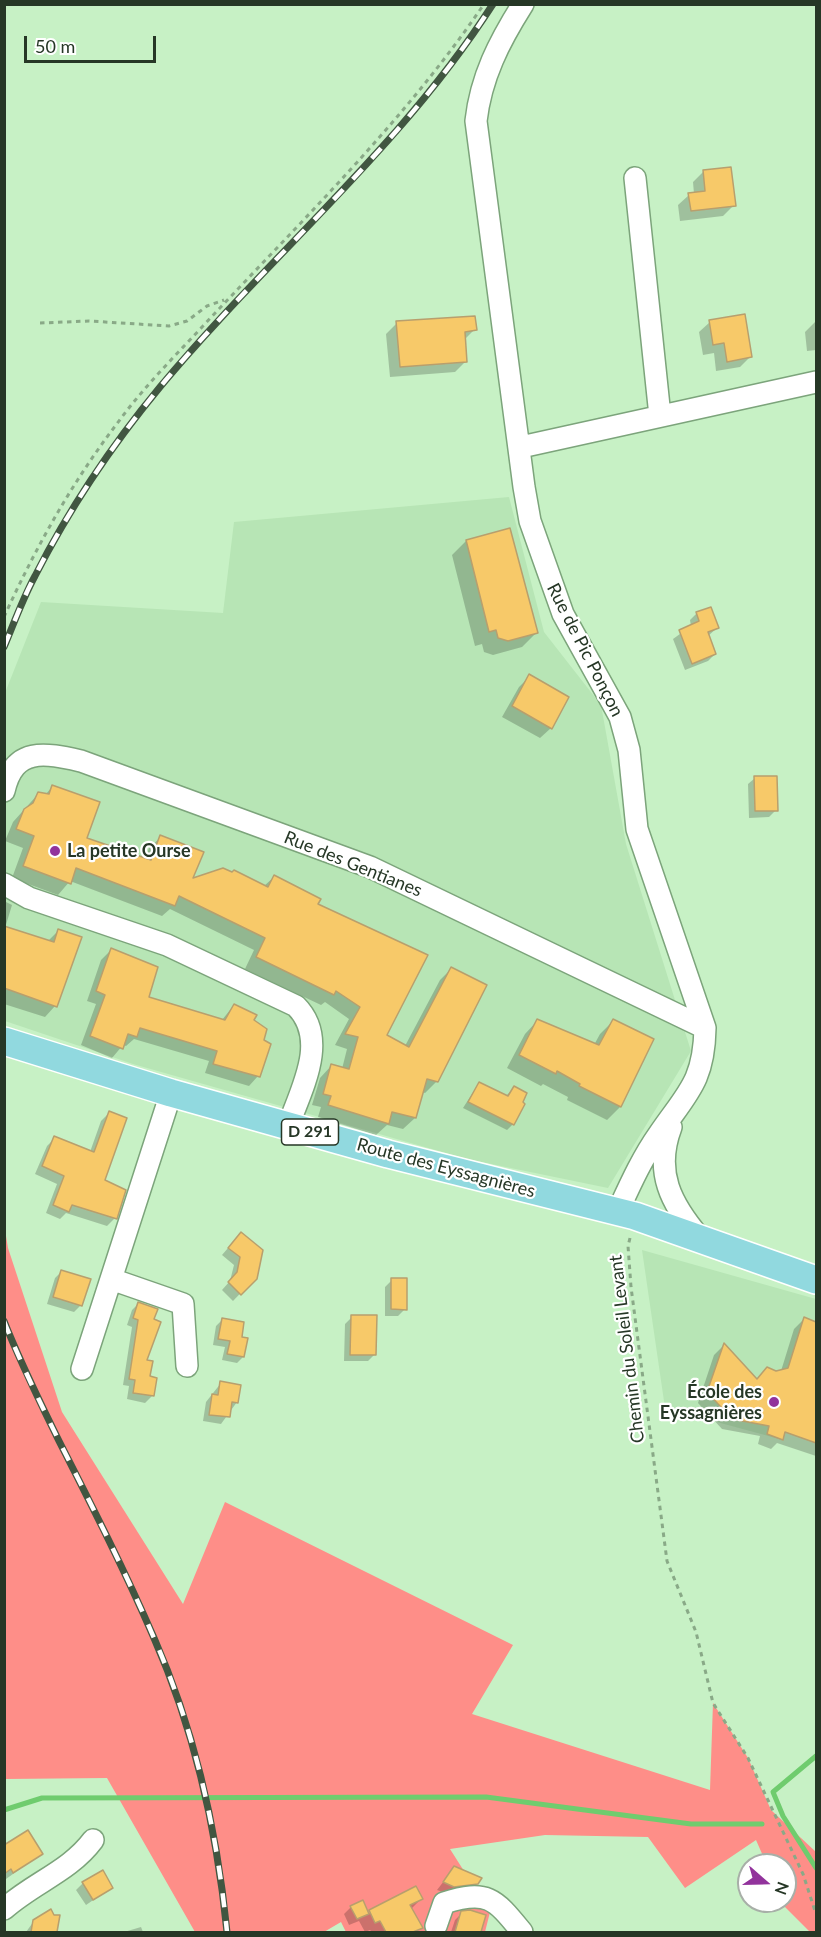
<!DOCTYPE html>
<html>
<head>
<meta charset="utf-8">
<style>
  body { margin:0 }
  #map { position:relative; width:821px; height:1937px; overflow:hidden; background:#c7f1c5; font-family:Lato,sans-serif }
  canvas { display:block }
  .frame { position:absolute; inset:0; border:6px solid #263726; pointer-events:none }
  .north { position:absolute; left:737px; top:1853px; width:60px; height:60px; box-sizing:border-box; background:#fff; border:2px solid #a8afa8; border-radius:50%; rotate:110deg; font-size:16px; font-weight:700; line-height:24px; text-align:center; color:#263726 }
  .north::after { content:''; display:block; margin:auto; width:21px; height:27px; background:#92339c; clip-path:polygon(50% 0,100% 100%,50% 72%,0 100%) }
  .scale { position:absolute; left:24px; top:36px; width:132px; height:27px; box-sizing:border-box; border:3px solid #263726; border-top:0; padding-left:8px; font-size:18px; line-height:21px; white-space:nowrap; color:#263726; -webkit-text-stroke:4px #fff; paint-order:stroke }
</style>
</head>
<body>
<div id="map">
<canvas width="821" height="1937"></canvas>
<div class="frame"></div>
<div class="north">N</div>
<div class="scale">50 m</div>
</div>
<script>
const context = document.querySelector('canvas').getContext('2d');
context.lineJoin = 'round';
function paint(path, color) {
  context.fillStyle = color;
  context.fill(path, 'evenodd');
}
function stroke(path, color, width, dash) {
  context.strokeStyle = color;
  context.lineWidth = width;
  context.lineCap = dash ? 'butt' : 'round';
  context.setLineDash(dash || []);
  context.stroke(path);
}
function write(font, color, halo, rows, align = 'center') {
  context.font = font + ' Lato,sans-serif';
  context.lineWidth = 4.5;
  context.setLineDash([]);
  context.textBaseline = 'middle';
  context.strokeStyle = halo;
  context.fillStyle = color;
  for (const [text, x, y, turn = 0] of rows) {
    context.save();
    context.translate(x, y);
    context.rotate((+turn || 0) * Math.PI / 180);
    context.textAlign = isNaN(turn) ? turn : align;
    if (halo) context.strokeText(text, 0, 0);
    context.fillText(text, 0, 0);
    context.restore();
  }
}
const built = new Path2D(`
  M509 497 544 632 601 705 626 844 691 1051 608 1188 467 1159 133 1064 5 1021V693L41 602 223 613 234 522Z
  M642 1250 816 1299V1357L810 1377 816 1380V1443L790 1434 792 1429 787 1427 783 1440 665 1408Z`);
const green = new Path2D(`
  M5 1230 8 1248 62 1412 183 1604 225 1502 513 1645 472 1714 710 1790 713 1703 748 1758 771 1810 816 1852V1932H810L785 1907 782 1901H785V1865H767L756 1840 685 1888 648 1837 545 1835 450 1849 490 1912 485 1932H346L341 1922 324 1932H195L107 1778 5 1779Z`);
const shadow = new Path2D(`
  M703 172 734 205 723 216 680 221 678 205 689 195 694 194 693 182Z
  M816 321V350L807 351 805 332Z
  M710 322 750 357 740 367 716 371 714 353 703 355 699 332Z
  M397 323 475 329 464 340 466 361 455 372 390 377 386 334Z
  M466 541 536 633 522 647 493 655 484 652 482 644 475 646 452 555Z
  M697 613 717 628 708 636 715 654 708 661 685 670 673 639 691 626 690 620Z
  M530 676 551 728 540 738 502 717 519 687Z
  M755 778 776 810 769 817 749 818 748 784Z
  M53 786 85 839 145 860 149 848 161 837 190 880 264 886 274 877 316 904 385 1036 405 1046 440 980 451 969 437 1081 425 1093 422 1092 415 1118 403 1129 387 1125 376 1135 318 1117 321 1107 312 1105 320 1078 331 1066 342 1069 347 1049 335 1045 349 1019 325 1002 321 1005 245 969 254 950 170 909 162 916 70 881 58 895 12 878 23 848 5 841 13 822 39 793 45 795Z
  M4 901 12 905 5 928 48 941 58 931 55 1006 45 1017 4 1004Z
  M111 950 147 998 222 1020 234 1005 252 1020 258 1076 249 1086 205 1073 209 1061 134 1039 126 1046 123 1045 112 1058 81 1045 96 1004 87 1001 101 960Z
  M538 1020 594 1045 600 1034 613 1021 652 1040 620 1107 607 1120 567 1100 568 1097 543 1084 541 1086 507 1068 525 1034Z
  M479 1083 506 1096 514 1088 513 1124 507 1130 463 1108Z
  M109 1113 104 1180 115 1218 107 1226 66 1213 60 1219 46 1213 57 1184 35 1174 47 1146 55 1138 90 1152 101 1121Z
  M234 1241 255 1278 233 1301 222 1290 230 1281 234 1265 222 1255Z
  M62 1271 81 1305 74 1312 47 1304 55 1278Z
  M392 1280 405 1309 398 1316H385V1287Z
  M138 1304 153 1320 145 1361 152 1396 145 1403 127 1399 129 1386 123 1385 132 1327 127 1325 132 1310Z
  M352 1317 375 1354 368 1361H344L345 1324Z
  M223 1319 243 1357 237 1363 222 1360 225 1347 213 1345 216 1326Z
  M804 1319 816 1324V1352L808 1379 816 1382V1456L777 1443 771 1449 758 1444 760 1436 722 1429 698 1403 714 1355 724 1345 756 1381 781 1371 794 1329Z
  M221 1383 237 1402 221 1424 203 1421 206 1402Z
  M4 1846 41 1854 6 1879Z
  M454 1868 476 1884 469 1891 446 1893 437 1890Z
  M83 1883 111 1888 86 1905 76 1890Z
  M421 1899 411 1909 421 1928 416 1932H372L370 1930 365 1932 359 1921 349 1925 344 1914 351 1907 367 1914Z
  M462 1913 484 1916 479 1932H451L455 1920Z
  M54 1916H58L57 1932H26L34 1921Z
  M141 1927 143 1932H124Z`);
const stream = new Path2D(`
  M816 1756 773 1792 783 1816 816 1868
  M4 1810 42 1798 486 1797 691 1824H762`);
const building = new Path2D(`
  M731 167 736 206 691 211 688 193 705 191 703 170Z
  M745 314 752 357 727 362 724 343 713 345 709 320Z
  M475 316 477 330 465 332 467 362 400 367 396 321Z
  M510 528 538 633 508 641 498 638 496 630 489 632 466 540Z
  M711 607 719 628 708 632 716 654 692 664 679 630 699 621 696 612Z
  M529 674 569 697 552 729 512 706Z
  M754 776H777L778 811H755Z
  M52 785 100 802 87 838 151 860 160 835 204 852 193 878 223 868 232 872 234 870 268 887 274 875 321 899 318 904 428 955 387 1035 409 1047 451 967 487 985 438 1082 427 1079 416 1118 392 1112 389 1124 328 1105 331 1096 323 1094 331 1064 349 1069 358 1037 345 1034 360 1007 336 991 334 995 256 957 265 938 179 896 175 906 76 868 71 884 23 866 34 836 16 829 24 809 33 803 38 792 49 794Z
  M4 926 54 942 58 929 82 937 57 1007 4 988Z
  M111 948 158 967 149 997 225 1020 234 1004 257 1015 254 1020 267 1029 264 1040 271 1044 260 1077 213 1064 217 1051 140 1028 137 1037 128 1034 123 1049 90 1036 105 995 96 991Z
  M537 1019 599 1045 613 1019 654 1039 621 1107 579 1086 580 1084 557 1071 556 1074 519 1055Z
  M479 1082 508 1096 514 1086 527 1093 523 1102 525 1104 514 1125 468 1102Z
  M109 1111 127 1118 105 1180 126 1190 117 1219 72 1205 69 1212 53 1205 64 1176 42 1166 54 1136 94 1152Z
  M241 1232 263 1250 257 1279 241 1295 228 1282 237 1272 240 1257 228 1248Z
  M61 1270 91 1279 82 1306 53 1297Z
  M391 1278H407V1310L391 1309Z
  M138 1302 158 1309 154 1319 161 1322 147 1360 153 1361 150 1376 157 1378 154 1396 133 1393 135 1380 129 1379 138 1320 133 1318Z
  M351 1315H377L376 1355H350Z
  M804 1317 816 1322V1443L785 1432 783 1440 767 1434 769 1426 732 1419 707 1392 724 1343 757 1379 767 1367 776 1371 788 1368Z
  M222 1318 244 1322 242 1337 248 1338 244 1357 227 1354 230 1341 218 1339Z
  M220 1381 241 1385 238 1403 232 1402 230 1417 209 1415 212 1394 218 1395Z
  M28 1830 43 1854 13 1873 11 1869 4 1874V1845Z
  M454 1866 482 1878 478 1884 454 1887 443 1882Z
  M103 1870 113 1888 93 1900 82 1882Z
  M416 1886 423 1899 410 1905 423 1928 413 1932H386L380 1921 375 1923 369 1910Z
  M363 1900 369 1914 357 1919 350 1906Z
  M51 1909 54 1915H60L57 1932H31L33 1920Z
  M470 1910 486 1915 481 1932H455L461 1911Z`);
const path = new Path2D(`
  M40 323 89 321 169 326 187 321 207 306 224 300
  M4 617C35 549 71 484 116 425 142 389 173 358 203 326 299 223 404 122 484 4
  M630 1238 628 1246 631 1287 667 1561 696 1632 713 1703 748 1758 803 1874 816 1914`);
const minor = new Path2D(`
  M523 4C499 42 481 77 476 121L524 487 530 521 563 614 620 717 629 750 637 829 705 1028C704 1082 687 1093 659 1134 642 1158 630 1185 618 1211
  M635 178 660 416
  M521 447 816 382
  M4 791C14 746 45 753 81 761L370 867 705 1028
  M4 884 29 898 167 945 296 1006C329 1039 302 1088 288 1126
  M671 1127C654 1172 671 1204 700 1238
  M111 1279 183 1304 187 1366
  M82 1369 171 1093
  M4 1909C33 1883 70 1871 93 1840
  M436 1926 444 1903C488 1889 495 1899 522 1932`);
const major = new Path2D(`
  M4 1041 171 1093 388 1154 635 1216 816 1280`);
const rail = new Path2D(`
  M4 647C14 623 23 598 35 576 69 509 112 445 160 387 268 257 401 148 493 4
  M4 1321C20 1362 40 1402 59 1441 92 1506 125 1571 154 1638 195 1731 217 1831 227 1932`);
const markers = [
  [55,851,6,"#92339c"],
  [774,1402,6,"#92339c"]
];
const shields = [
  [310,1132,57]
];
const shieldNames = [
  ["D 291",310,1132]
];
const streetNames = [
  ["Rue de Pic Ponçon",585,650,63],
  ["Rue des Gentianes",353,864,22],
  ["Route des Eyssagnières",446,1168,15],
  ["Chemin du Soleil Levant",627,1349,-97]
];
const poiNames = [
  ["La petite Ourse",67,851],
  ["École des",762,1392,"right"],
  ["Eyssagnières",762,1413,"right"]
];
paint(built, '#b7e5b5');
paint(green, '#fe8e88');
paint(shadow, '#0003');
stroke(stream, '#6fcc6e', 5);
paint(building, '#f7c969');
stroke(building, '#b89f6d', 1.5);
stroke(minor, '#7ca47b', 24);
stroke(major, '#fff', 30);
stroke(path, '#89a987', 3, [4.5, 4.5]);
stroke(minor, '#fff', 21);
stroke(major, '#91d9df', 27);
stroke(rail, '#415641', 7);
stroke(rail, '#fff', 4.5, [14]);
for (const [x, y, r, color] of markers) {
  const dot = new Path2D();
  dot.arc(x, y, r, 0, 2 * Math.PI);
  context.fillStyle = color;
  context.fill(dot);
  stroke(dot, '#fff', 2);
}
for (const [x, y, w] of shields) {
  const box = new Path2D();
  box.roundRect(x - w / 2, y - 13, w, 26, 4.5);
  context.fillStyle = '#fff';
  context.fill(box);
  stroke(box, '#263726', 1.5);
}
write('bold 16px', '#263726', null, shieldNames);
write('18px', '#263726', '#fff', streetNames);
write('bold 18px', '#263726', '#fff', poiNames, 'left');
</script>
</body>
</html>
